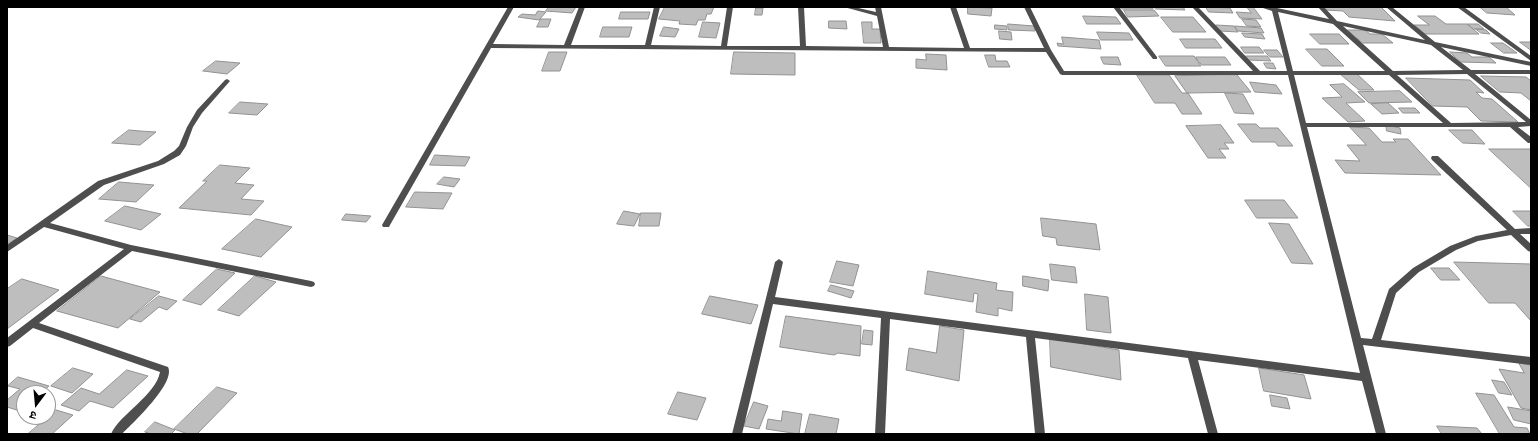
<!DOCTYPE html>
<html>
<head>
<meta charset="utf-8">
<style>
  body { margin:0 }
  #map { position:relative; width:1538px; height:441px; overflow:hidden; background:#fff; font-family:"Public Sans","Noto Sans Devanagari",sans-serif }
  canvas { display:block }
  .frame { position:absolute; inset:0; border:8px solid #000; pointer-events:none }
  .north { position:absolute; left:16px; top:385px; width:40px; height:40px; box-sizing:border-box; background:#fff; border:1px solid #999; border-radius:50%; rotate:196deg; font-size:11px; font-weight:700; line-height:16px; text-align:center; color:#000 }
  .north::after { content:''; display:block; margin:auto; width:14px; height:18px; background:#000; clip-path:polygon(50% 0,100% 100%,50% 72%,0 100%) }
</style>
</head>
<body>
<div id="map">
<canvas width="1538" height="441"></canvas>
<div class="frame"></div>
<div class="north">उ</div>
</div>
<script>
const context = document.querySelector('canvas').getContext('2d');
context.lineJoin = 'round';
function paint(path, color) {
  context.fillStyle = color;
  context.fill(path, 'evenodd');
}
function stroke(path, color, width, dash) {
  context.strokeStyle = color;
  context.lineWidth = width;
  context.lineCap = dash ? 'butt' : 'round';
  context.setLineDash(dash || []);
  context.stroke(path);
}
const building = new Path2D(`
  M549 7H576L572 13 546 11Z
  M665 7H714L711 14H707L705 20H698L696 25 679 24 680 21 659 19Z
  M968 7 992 8 991 16 968 14Z
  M1120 7H1152L1153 9H1122Z
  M1154 7H1183L1185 10 1156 9Z
  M1206 7 1230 8 1233 13 1209 12Z
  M1247 7H1253L1262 19 1240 18 1236 12 1251 13Z
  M1323 7H1381L1395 21 1349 17 1343 11 1326 10Z
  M1480 7H1506L1515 15 1487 13Z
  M756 8H763L762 15H755Z
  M1124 10H1154L1159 16 1128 17Z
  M538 11 546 12 539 20 518 17 522 14 535 15Z
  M621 12H650L648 19H619Z
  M1083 16 1116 17 1121 24H1087Z
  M1418 16H1435L1446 24H1467L1479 34H1425L1414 25H1429Z
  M1161 17H1193L1206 32H1173Z
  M541 19H551L548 27H537Z
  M1242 19 1256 20 1261 27 1247 26Z
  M829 21H846L847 29 829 28Z
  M703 22 720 23 716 38 699 37Z
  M862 22H872V29H880L881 43H864Z
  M1008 24 1034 26 1035 31 1009 30Z
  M1468 24H1478L1484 29H1474Z
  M995 25 1007 26V30L995 29Z
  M1216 25 1234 26 1238 32 1219 31Z
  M1235 26 1261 28 1264 33 1238 31Z
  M603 27H632L629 37H600Z
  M664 27 679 29 675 37 660 36Z
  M1476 29 1486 30 1490 34 1481 33Z
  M1348 30H1365L1370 34H1382L1393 43H1363Z
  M999 31 1011 32 1012 40 1000 39Z
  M1097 32 1129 33 1133 40H1101Z
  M1242 33 1262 34 1265 39 1245 37Z
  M1310 34H1339L1349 44H1320Z
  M1062 37 1099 40 1101 49 1058 46 1057 43 1063 44Z
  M1180 39H1215L1222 48H1186Z
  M1520 42H1531V50Z
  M1491 43H1503L1517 53H1504Z
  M1241 47H1259L1264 53H1245Z
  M1306 49H1327L1344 66H1322Z
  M1264 50H1277L1283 57H1270Z
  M549 52H567L560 71H542Z
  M734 52 795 53V75L731 74Z
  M1450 52 1467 53 1472 57H1489L1496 63 1461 62Z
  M926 54 946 55 947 70 916 68V59L926 60Z
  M985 55H995L996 61H1007L1010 67H989Z
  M1159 56H1194L1201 66H1166Z
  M1246 56H1267L1271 61 1249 60Z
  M1101 57H1118L1121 65 1104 64Z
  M1196 57H1225L1231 65H1202Z
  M216 61 240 63 227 74 203 71Z
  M1264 63H1273L1276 69 1267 68Z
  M1356 73 1374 90H1359L1340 74Z
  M1137 75H1169L1182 93H1188L1202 114H1182L1175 103H1155Z
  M1237 75 1251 92 1187 93 1175 76Z
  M1481 76 1526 77 1531 81V101L1521 93 1500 92Z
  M1406 78 1470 80 1484 93 1476 92 1482 98 1492 99 1518 122 1481 121 1467 107 1433 106Z
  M1250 82 1276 85 1282 94 1255 92Z
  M1344 84 1365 102 1346 103 1365 121 1348 122 1322 98 1342 97 1330 85Z
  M1400 91 1412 102 1369 103 1358 92Z
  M1225 93 1243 94 1254 114 1235 113Z
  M240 102 268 104 257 115 229 113Z
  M1388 103 1399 113 1382 114 1371 104Z
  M1399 108H1415L1420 113H1403Z
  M1238 124H1256L1260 128H1278L1293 146H1278L1275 142H1252Z
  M1221 125 1234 143H1224L1229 149H1219L1226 158H1208L1186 126Z
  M1386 125 1400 128 1401 134 1387 131Z
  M1350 127 1369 128 1382 142H1396L1393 139H1408L1441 175 1345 173 1335 160 1360 161 1347 145H1366Z
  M129 130 140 131 156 132 140 145 112 143Z
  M1449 130H1472L1485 144 1463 143Z
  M1489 149H1531V188Z
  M435 155 470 157 465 166 430 165Z
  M220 165 250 168 235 183 254 185 241 199 264 201 251 215 179 208 207 181H203Z
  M444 177 460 179 454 187 437 184Z
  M119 182 154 185 136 202 99 199Z
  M415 192 452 193 443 209 406 207Z
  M1245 200H1284L1298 218H1257Z
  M125 206 161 214 141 230 105 221Z
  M624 211 640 214 634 226 617 224Z
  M1513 211H1531V226H1528Z
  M641 213H661L659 226H639Z
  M346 214 371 216 366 222 342 220Z
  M1041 218 1096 224 1100 250 1057 245 1056 238 1043 236Z
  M256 219 292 227 261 257 222 249Z
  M1269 223 1289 224 1313 264 1292 263Z
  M7 235 17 238 7 245Z
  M837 261 859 265 853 286 830 282Z
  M1454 262 1531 264V321L1515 303H1489Z
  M1050 264 1075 267 1077 283 1052 280Z
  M1431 268H1449L1460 280H1441Z
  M217 269 235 273 201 305 183 300Z
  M928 271 997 283 996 290 1013 292 1012 311 998 308V316L976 312 978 294 974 293 973 302 925 294Z
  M101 276 160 292 118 328 57 311Z
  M255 276 276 282 239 316 218 310Z
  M1023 276 1049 280 1048 291 1023 286Z
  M22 279 59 290 7 329V289Z
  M831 285 854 291 851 298 828 291Z
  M1085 294 1108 297 1111 333 1087 330Z
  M159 296 177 301 167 310 159 307 141 322 130 319Z
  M710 296 758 305 751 324 702 314Z
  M786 316 861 326 860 356 838 353 834 355 780 347Z
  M940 326 964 330 959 381 906 370 909 348 936 353Z
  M864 330 873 331 872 345 862 344Z
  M1050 338 1119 350 1121 380 1051 367Z
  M1519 363 1531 365V410L1521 408 1499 369 1524 373Z
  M73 368 93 374 72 393 51 386Z
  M1259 368 1304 375 1311 399 1264 391Z
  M127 370 148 376 113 408 90 401 79 411 61 405 81 388 99 394Z
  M18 377 49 386 41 393H24V408L20 411 7 407V400L20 389 8 386Z
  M1492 380 1504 382 1512 395 1499 393Z
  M217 387 237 393 197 434H188L174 429Z
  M678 392 706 398 697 420 668 414Z
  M1476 393 1494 395 1514 427 1527 428 1530 434H1500Z
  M1270 395 1287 398 1290 409 1272 406Z
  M754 402 768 406 759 429 744 426Z
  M1508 407 1531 411V424L1514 420Z
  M56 410 73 415 52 434H28Z
  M783 411 802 414 799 434 766 429 768 419 781 421Z
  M810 414 839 419 836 434H805Z
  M155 422 175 430 171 434H151L145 432Z
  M1437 426 1477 428 1482 434H1442Z`);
const minor = new Path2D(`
  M508 7H514L493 44 564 45 579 7H585L571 45H645L654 7H660L651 45 721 46 727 7H733L727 46H800L798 7H804L806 46 883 47 877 16 844 7H854L876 12 875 7H881L889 47 964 48 950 7H956L970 48H1044L1024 7H1030L1051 50 1064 71H1253L1192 7H1198L1260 71H1287L1272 11 1260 7H1277V8L1329 19 1318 7H1324L1337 21 1425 40 1386 7H1392L1435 42 1531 62V66L1441 47 1471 70H1531V74H1475L1531 120V126L1518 127 1531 137V143H1528L1510 127H1307L1361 338 1372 339 1389 289 1413 268 1450 246 1476 236 1507 230 1432 160 1431 158 1432 156H1438L1515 229 1531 228V234H1520L1531 244V252L1528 251 1511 235 1478 241 1456 250 1419 272 1396 293 1381 340 1531 357V365L1363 345 1386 434H1376L1362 381 1198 360 1218 434H1208L1188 358 1035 338 1045 434H1035L1026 337 890 319 885 434H875L881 318 773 304 742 434H732L775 262 779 259 783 262 775 297 1360 373 1288 75H1062L1060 74 1046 52 491 48 390 225 389 227H383L382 225ZM1278 12 1333 24 1385 71H1293ZM1343 26 1431 45 1463 70 1393 71ZM1467 74 1526 122 1451 123 1397 75ZM1294 75H1389L1443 123H1306Z
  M1113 7H1119L1157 57V59H1153Z
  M1457 7H1464L1531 56V61Z
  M227 79 230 81 202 113 193 127 186 146 180 155 164 164 104 185 50 223 131 245 311 281 314 282 315 284 314 286 311 287 132 251 39 323 168 367C176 383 133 423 122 434H111C120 414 156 395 160 372L33 328 10 346 7 347V338L124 249 44 227 7 252V245L98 181 158 161 174 151 179 146 187 127 197 110 225 80Z`);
paint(building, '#bebebe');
stroke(building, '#929292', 1);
paint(minor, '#4e4e4e');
</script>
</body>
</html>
